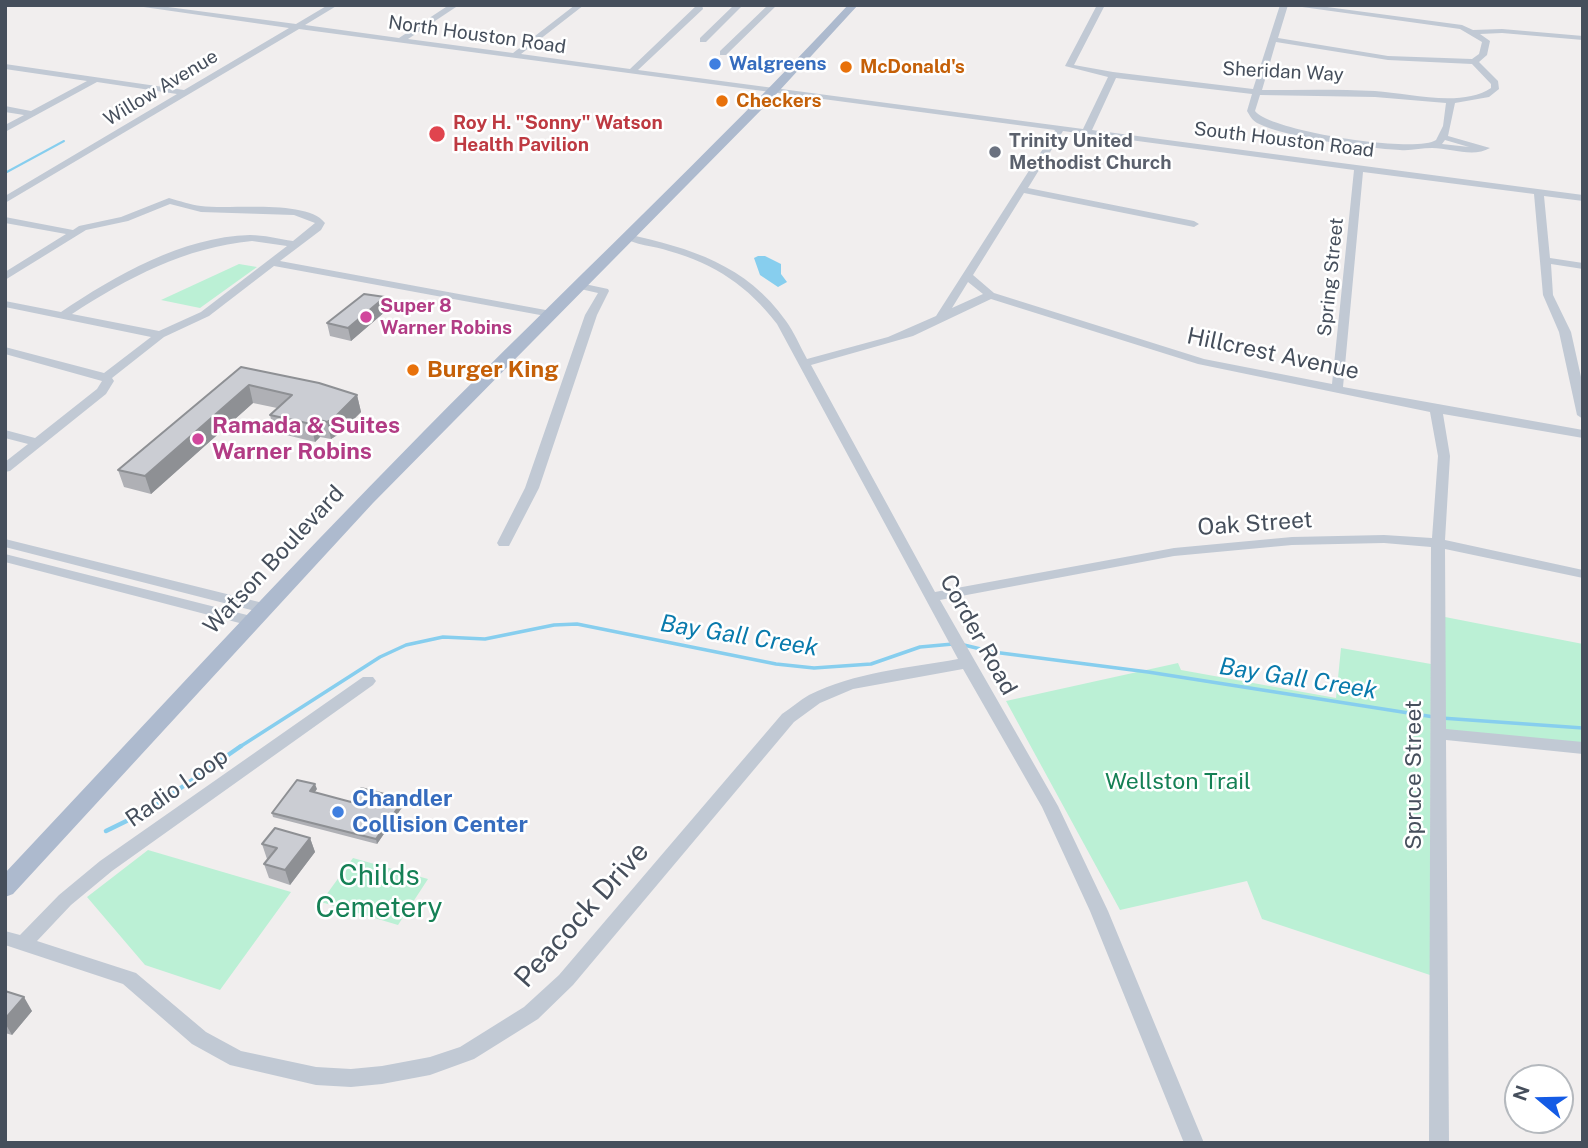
<!DOCTYPE html>
<html>
<head>
<meta charset="utf-8">
<style>
  body { margin:0 }
  #map { position:relative; width:1588px; height:1148px; overflow:hidden; background:#f1eeee; font-family:"Public Sans",sans-serif }
  canvas { display:block }
  .frame { position:absolute; inset:0; border:7px solid #464f5c; pointer-events:none }
  .north { position:absolute; left:1504px; top:1064px; width:70px; height:70px; box-sizing:border-box; background:#fff; border:2px solid #b5b9be; border-radius:50%; rotate:289deg; font-size:19px; font-weight:700; line-height:28px; text-align:center; color:#464f5c }
  .north::after { content:''; display:block; margin:auto; width:24px; height:32px; background:#145be5; clip-path:polygon(50% 0,100% 100%,50% 72%,0 100%) }
</style>
</head>
<body>
<div id="map">
<canvas width="1588" height="1148"></canvas>
<div class="frame"></div>
<div class="north">N</div>
</div>
<script>
const context = document.querySelector('canvas').getContext('2d');
context.lineJoin = 'round';
function paint(path, color) {
  context.fillStyle = color;
  context.fill(path, 'evenodd');
}
function stroke(path, color, width, dash) {
  context.strokeStyle = color;
  context.lineWidth = width;
  context.lineCap = dash ? 'butt' : 'round';
  context.setLineDash(dash || []);
  context.stroke(path);
}
function write(font, color, halo, rows, align = 'center') {
  context.font = font + ' "Public Sans",sans-serif';
  context.lineWidth = 5;
  context.setLineDash([]);
  context.textBaseline = 'middle';
  context.strokeStyle = halo;
  context.fillStyle = color;
  for (const [text, x, y, turn = 0] of rows) {
    context.save();
    context.translate(x, y);
    context.rotate((+turn || 0) * Math.PI / 180);
    context.textAlign = isNaN(turn) ? turn : align;
    if (halo) context.strokeText(text, 0, 0);
    context.fillText(text, 0, 0);
    context.restore();
  }
}
const green = new Path2D(`
  M239 264 257 267 200 308 161 300Z
  M1445 617 1583 644V745L1442 732Z
  M1341 648 1431 664 1430 975 1262 919 1247 881 1120 910 1006 701 1178 663 1181 670 1336 698Z
  M148 850 291 892 220 990 145 965 87 897Z
  M353 858 428 879 398 925 321 902Z`);
const water = new Path2D(`
  M758 256H765L781 264V274L787 282 778 287 760 275 754 258Z`);
const streamFar2 = new Path2D(`
  M5 173 64 141`);
const streamFar1 = new Path2D(`
  M964 645 993 652 1148 672 1434 717
  M1441 718 1583 728
  M238 748 380 657 406 645 443 637 485 639 554 625 577 624 776 664 814 668 871 664 920 647 953 644`);
const stream = new Path2D(`
  M106 831 149 810 241 746`);
const minor = new Path2D(`
  M130 5H153L296 24 328 5H338L305 25 399 38 449 5H459L408 39 513 53 575 5H584L521 54 630 69 697 5H702L703 9 638 70 1083 129 1108 77 1065 66 1097 5H1105L1074 65 1113 72 1253 89 1280 5H1288L1278 38 1388 56 1472 59 1479 54 1482 42 1460 29 1288 5H1312L1462 25 1473 30 1502 29 1583 36V40L1502 33 1480 34 1490 41 1487 55 1479 62 1498 81 1499 89 1489 97 1455 103 1448 136 1490 148C1473 158 1451 148 1432 148 1421 148 1411 151 1400 150 1365 148 1287 138 1257 123 1252 120 1250 116 1247 111L1252 94 1116 78 1092 130 1583 195V201L1544 196 1550 258 1583 263V269L1551 264 1553 295 1571 332 1583 386V419L1577 415 1559 332 1543 295 1534 194 1363 172 1343 387 1583 430V438L1443 414 1450 456 1445 540 1583 570V578L1445 549 1446 729 1583 742V754L1446 740 1449 1143H1429L1431 547 1384 543 1292 545 1174 556 940 600 1058 806 1108 911 1204 1143H1184L1090 911 1042 807 963 669 853 689 820 703 794 722 573 985 538 1019 474 1059 430 1075 382 1084 351 1087 316 1085 230 1065 192 1044 123 984 5 945V931L20 935 59 895 100 861 363 677H373L376 681 373 685 112 871 71 905 37 941 136 973 206 1032 241 1051 316 1067 351 1069 382 1066 430 1057 460 1047 524 1007 559 975 782 714C791 708 800 700 809 695 855 672 908 668 958 659L777 324C748 286 715 264 669 251 655 246 634 245 622 237L627 234C690 248 747 265 786 321 794 332 800 346 807 359L888 337 936 316 1055 130 299 29 5 203V196L177 94 97 82 5 132V125L24 115 5 112V106L31 111 87 81 5 69V64L184 90 289 28ZM1276 42 1388 60 1472 64 1491 84V88C1461 108 1408 93 1375 91 1337 89 1299 90 1262 90ZM1260 95 1375 97 1446 103 1443 126 1436 140C1415 154 1270 131 1255 111ZM1063 131 1354 170 1332 384 1204 359 994 293 973 275 1024 193 1194 227 1199 224 1194 221 1028 188ZM1445 140 1469 147 1442 144ZM968 282 983 294 952 308ZM991 299 1198 364 1430 412 1438 456 1432 538 1384 535 1292 537 1174 548 935 592 811 365 913 336Z
  M734 5H743L706 42H700V38Z
  M768 5H777L726 55H720V51Z
  M169 198C180 201 191 205 201 206 230 210 307 199 325 223L321 230 280 261 551 311 557 314 551 317 274 266 209 316 164 337 112 378 114 381 106 394 10 471 5 472V462L28 444 5 438V430L35 438 97 389 102 381 5 354V347L104 373 151 337 5 307V301L61 312C116 275 182 237 250 235 264 235 279 239 293 241L315 223 294 215 201 212 170 204 128 221 86 230 5 280V272L66 234 5 223V217L73 230 79 226 121 217ZM252 241 287 246 201 312 159 331 72 314C127 278 186 247 252 241Z
  M580 283 608 289 609 291 597 315 539 488 509 546H499L497 543 525 488 585 315 598 293 576 288V284Z
  M5 539 263 603 270 608 263 613 5 547Z
  M5 554 251 616 258 621 251 626 5 562Z`);
const major = new Path2D(`
  M848 5H858L769 102 373 503 13 894 5 897V873C144 725 281 576 423 432 564 289 711 152 848 5Z`);
const wall = new Path2D(`
  M387 310 351 341 330 336 327 323Z
  M241 367 357 395 361 412 339 434 331 439 320 437 315 442 274 432 270 415 277 408 253 403 151 494 124 487 118 470Z
  M317 789 314 792 351 802 404 799 405 803 377 844 273 817 272 813Z
  M310 838 315 852 290 885 269 878 264 864 268 859H267L262 844Z
  M5 991 32 1011 12 1035 5 1033Z`);
const shadedWall = new Path2D(`
  M385 297 387 310 351 341 348 328Z
  M249 385 253 403 151 494 145 476Z
  M357 395 361 412 339 434 331 439 327 422Z
  M316 419 320 437 315 442 311 424Z
  M315 784 317 789 312 796 310 791Z
  M404 799 405 803 377 844 376 839Z
  M310 838 315 852 290 885 285 870Z
  M24 997 32 1011 12 1035 5 1023V1019Z`);
const building = new Path2D(`
  M364 294 385 297 348 328 327 323Z
  M241 367 319 383 357 395 335 417 327 422 316 419 311 424 270 415 292 395 249 385 145 476 118 470Z
  M297 780 315 784 310 791 351 802 361 788 404 799 376 839 272 813Z
  M275 828 310 838 285 870 264 864 277 848 262 844Z
  M5 991 24 997 5 1019Z`);
const markers = [
  [715,64,7,"#3f7fe0"],
  [846,67,7,"#e8710a"],
  [722,101,7,"#e8710a"],
  [437,134,9,"#e0444e"],
  [995,152,7,"#6b7280"],
  [366,317,7,"#d1479c"],
  [413,370,7,"#e8710a"],
  [198,439,7,"#d1479c"],
  [338,812,7,"#3f7fe0"]
];
const farStreetnames = [
  ["North Houston Road",477,35,8],
  ["Sheridan Way",1283,72,3],
  ["Willow Avenue",161,88,-31],
  ["South Houston Road",1284,140,7],
  ["Spring Street",1331,277,-84]
];
const farShopnames = [
  ["Walgreens",729,64]
];
const farFoodnames = [
  ["McDonald's",860,67],
  ["Checkers",736,101]
];
const farHealthnames = [
  ["Roy H. \"Sonny\" Watson",453,123],
  ["Health Pavilion",453,145]
];
const farWorshipnames = [
  ["Trinity United",1009,141],
  ["Methodist Church",1009,163]
];
const farHotelnames = [
  ["Super 8",380,306],
  ["Warner Robins",380,328]
];
const streetNames = [
  ["Hillcrest Avenue",1273,354,12],
  ["Oak Street",1255,524,-4],
  ["Watson Boulevard",274,560,-47],
  ["Corder Road",978,635,61],
  ["Spruce Street",1414,775,-90],
  ["Radio Loop",177,788,-35]
];
const foodNames = [
  ["Burger King",427,370]
];
const hotelNames = [
  ["Ramada & Suites",212,426],
  ["Warner Robins",212,452]
];
const parkNames = [
  ["Wellston Trail",1178,782]
];
const shopNames = [
  ["Chandler",352,799],
  ["Collision Center",352,825]
];
const waterNames = [
  ["Bay Gall Creek",739,636,9],
  ["Bay Gall Creek",1298,679,9]
];
const nearParknames = [
  ["Childs",379,876],
  ["Cemetery",379,908]
];
const nearStreetnames = [
  ["Peacock Drive",582,915,-48]
];
paint(green, '#bbf0d5');
paint(water, '#87ceee');
stroke(streamFar2, '#87ceee', 2);
stroke(streamFar1, '#87ceee', 3.5);
stroke(stream, '#87ceee', 4.5);
paint(minor, '#c1c9d4');
paint(major, '#adbace');
paint(wall, '#afb0b5');
paint(shadedWall, '#8e9094');
paint(building, '#cbcdd3');
stroke(building, '#8e9094', 2);
for (const [x, y, r, color] of markers) {
  const dot = new Path2D();
  dot.arc(x, y, r, 0, 2 * Math.PI);
  context.fillStyle = color;
  context.fill(dot);
  stroke(dot, '#fff', 2.5);
}
write('19px', '#464f5c', '#fff', farStreetnames);
write('bold 19px', '#366cbe', '#fff', farShopnames, 'left');
write('bold 19px', '#c56008', '#fff', farFoodnames, 'left');
write('bold 19px', '#be3a42', '#fff', farHealthnames, 'left');
write('bold 19px', '#5b616d', '#fff', farWorshipnames, 'left');
write('bold 19px', '#b23c85', '#fff', farHotelnames, 'left');
write('23px', '#464f5c', '#fff', streetNames);
write('bold 23px', '#c56008', '#fff', foodNames, 'left');
write('bold 23px', '#b23c85', '#fff', hotelNames, 'left');
write('23px', '#158055', '#fff', parkNames);
write('bold 23px', '#366cbe', '#fff', shopNames, 'left');
write('italic 24px', '#097aac', '#fff', waterNames);
write('28px', '#158055', '#fff', nearParknames);
write('28px', '#464f5c', '#fff', nearStreetnames);
</script>
</body>
</html>
